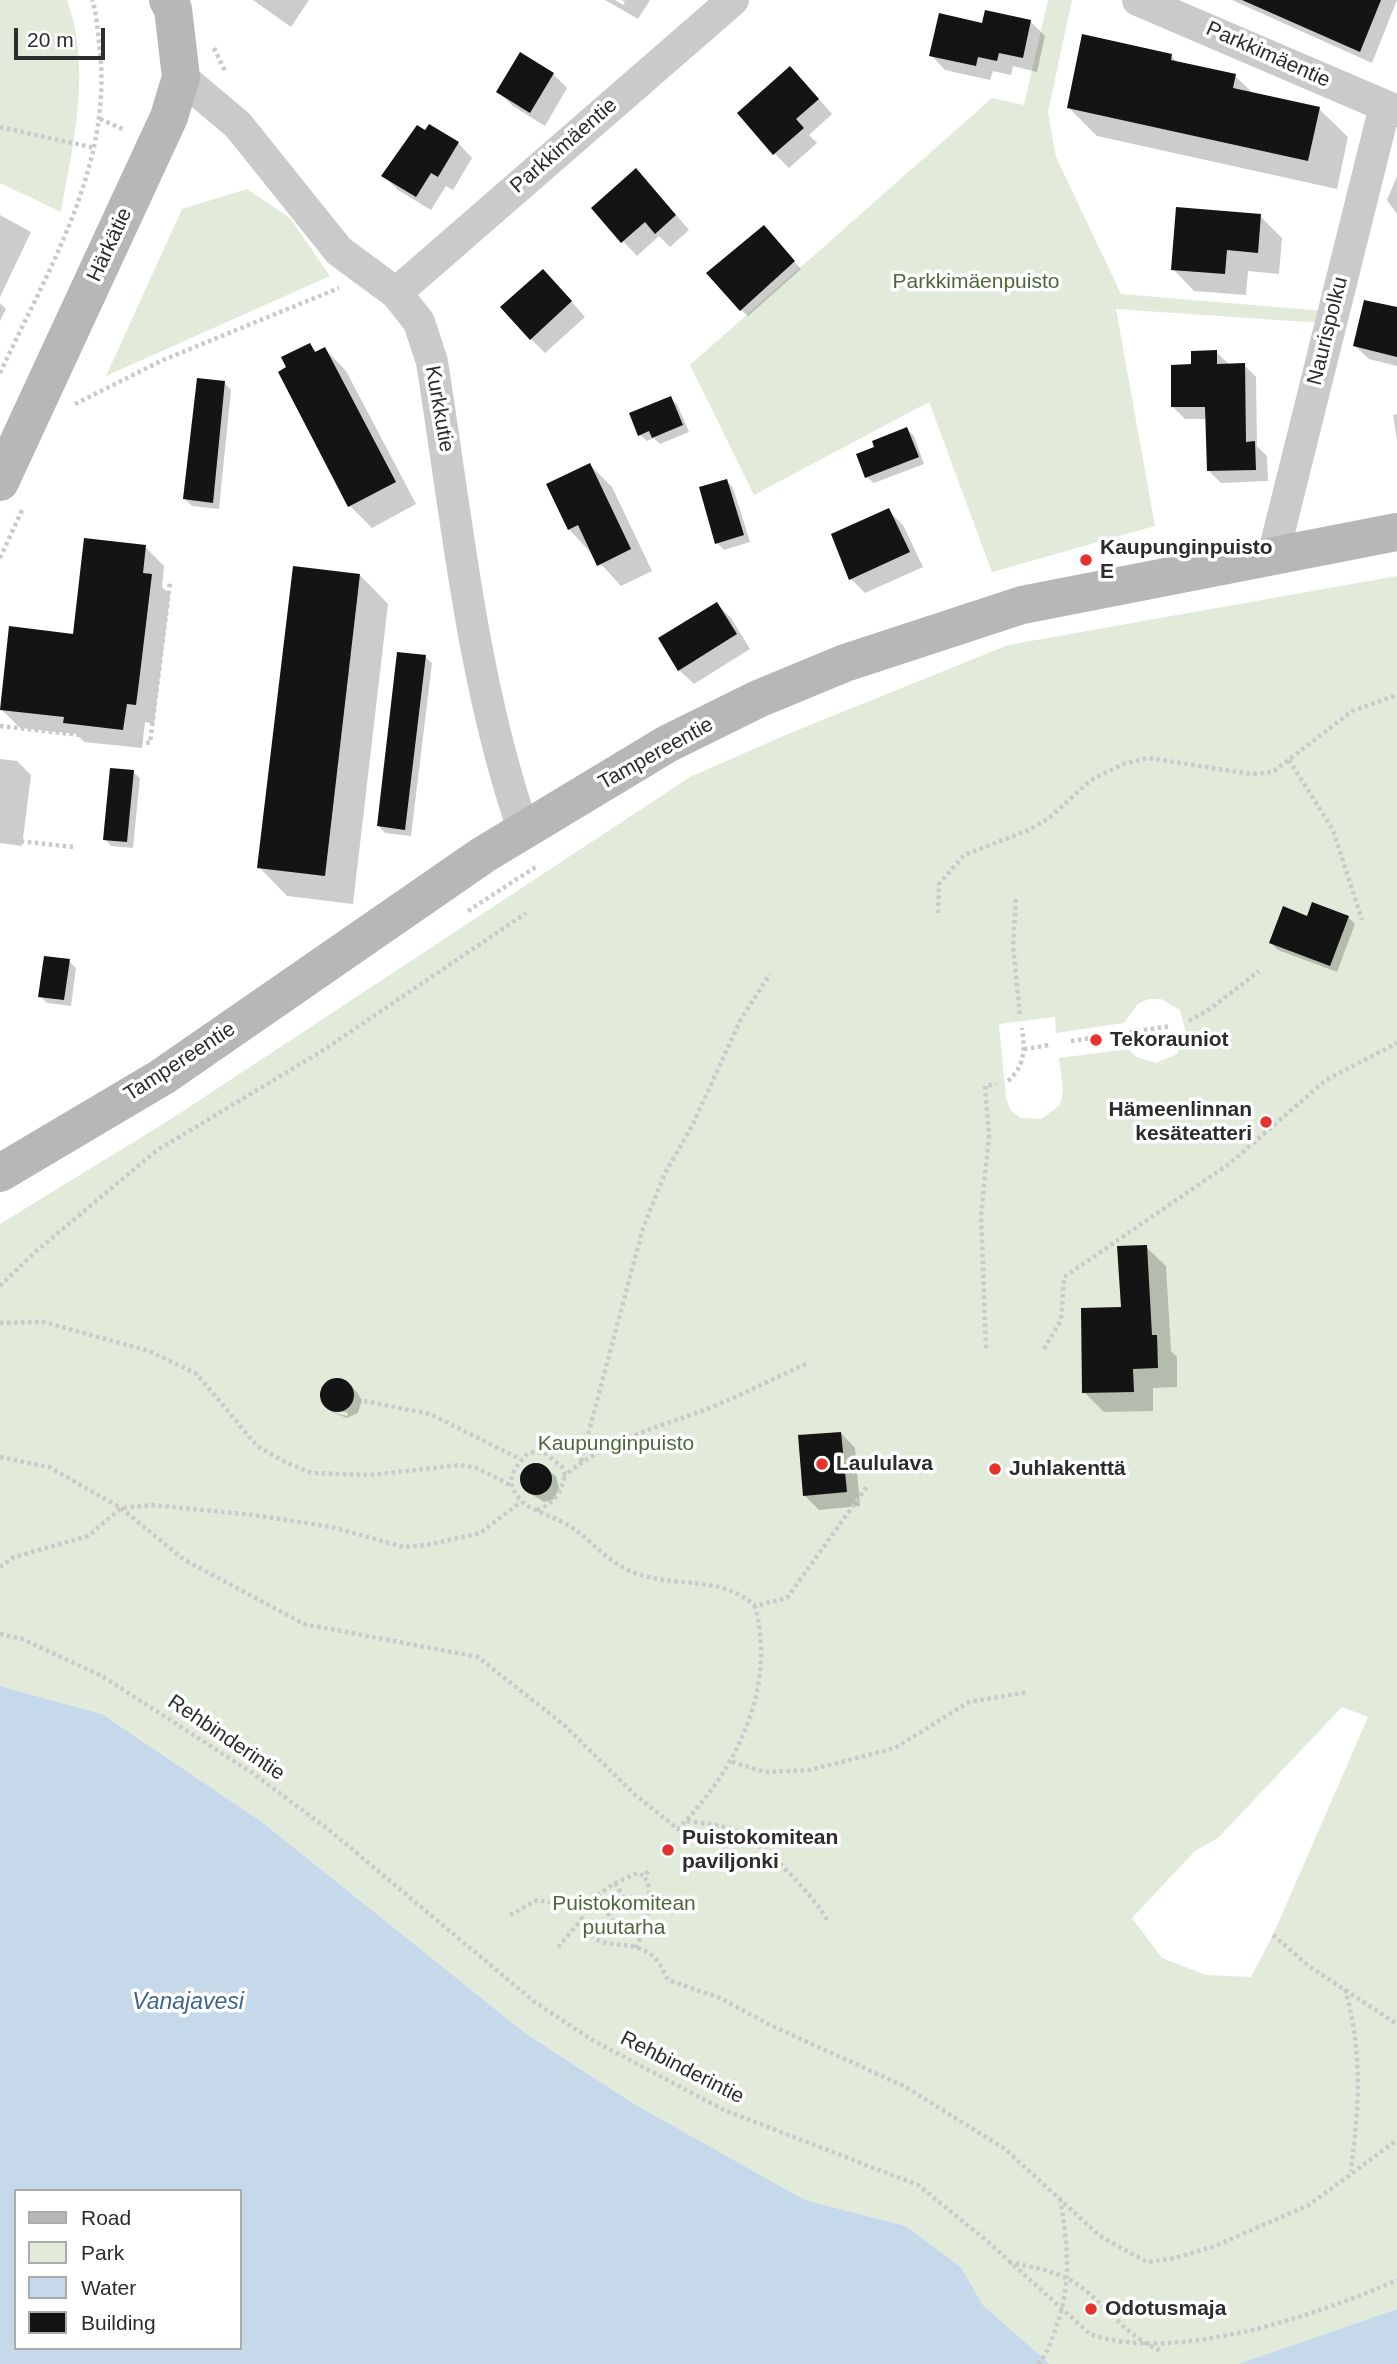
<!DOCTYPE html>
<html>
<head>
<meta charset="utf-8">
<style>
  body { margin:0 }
  #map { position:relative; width:1397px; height:2364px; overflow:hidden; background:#fff; font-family:Helvetica,sans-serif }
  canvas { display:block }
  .legend { position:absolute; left:14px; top:2189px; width:228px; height:161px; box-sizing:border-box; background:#fff; border:2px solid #ababab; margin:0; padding:9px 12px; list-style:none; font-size:21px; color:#2d2d2d }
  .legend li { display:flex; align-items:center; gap:14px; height:35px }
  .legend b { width:35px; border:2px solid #ababab }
  .scale { position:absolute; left:14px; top:28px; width:91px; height:32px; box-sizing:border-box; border:4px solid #2d2d2d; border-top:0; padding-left:9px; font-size:21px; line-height:24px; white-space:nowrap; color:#2d2d2d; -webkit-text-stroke:5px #fff; paint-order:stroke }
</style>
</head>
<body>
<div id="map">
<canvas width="1397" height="2364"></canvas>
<ul class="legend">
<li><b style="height:9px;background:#b7b7b7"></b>Road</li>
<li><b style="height:19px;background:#e2ebda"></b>Park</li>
<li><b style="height:19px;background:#c6d9eb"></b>Water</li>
<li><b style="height:19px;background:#141414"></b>Building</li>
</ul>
<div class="scale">20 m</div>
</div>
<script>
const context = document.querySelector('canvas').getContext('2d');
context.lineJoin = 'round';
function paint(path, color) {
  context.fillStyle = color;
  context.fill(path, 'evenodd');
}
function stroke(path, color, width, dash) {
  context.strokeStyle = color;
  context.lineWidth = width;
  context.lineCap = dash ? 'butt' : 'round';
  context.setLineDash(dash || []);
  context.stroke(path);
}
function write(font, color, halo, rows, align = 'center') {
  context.font = font + ' Helvetica,sans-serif';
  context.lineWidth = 7;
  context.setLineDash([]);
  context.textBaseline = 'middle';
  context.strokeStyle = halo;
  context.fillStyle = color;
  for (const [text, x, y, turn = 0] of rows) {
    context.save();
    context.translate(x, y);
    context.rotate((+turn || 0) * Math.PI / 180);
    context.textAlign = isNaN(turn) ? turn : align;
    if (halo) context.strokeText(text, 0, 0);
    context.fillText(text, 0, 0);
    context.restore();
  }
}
const green = new Path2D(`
  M0 0H67C92 67 73 144 61 212L0 183Z
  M1048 0H1072L1048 112 1056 157 1121 294 1324 311 1321 323 1116 309 1155 526 992 572 929 402 754 495 690 365 992 98 1024 105Z
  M247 189 290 218 330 276 106 376 182 209Z
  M1397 576V2309L1238 2364H1050L983 2305 961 2267 906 2226 805 2200 636 2105 525 2033 262 1822 102 1714 0 1686V1224L171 1119 690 777 788 734 1008 645ZM1149 999H1161L1180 1010 1186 1033 1177 1054 1156 1063 1136 1057 1129 1049 1059 1058 1063 1091 1060 1105 1041 1119 1021 1118 1011 1111 1006 1098 999 1024 1055 1017 1056 1033 1124 1023 1138 1004ZM1342 1707 1368 1717 1273 1935 1251 1977 1206 1975 1162 1958 1132 1918 1195 1851 1218 1838Z`);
const water = new Path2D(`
  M0 1686 102 1714 262 1822 525 2033 636 2105 805 2200 906 2226 961 2267 983 2305 1050 2364H0ZM16 2191H240V2348H16Z
  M1397 2309V2364H1238Z`);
const shadow = new Path2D(`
  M253 0H309L291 27Z
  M605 0H615L623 5 625 2 622 0H650L638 19Z
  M1232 0H1397L1372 63Z
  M1031 22 1045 36 1037 72 1013 66 1011 75 993 71 990 80 945 70 931 55 984 25Z
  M1171 56 1178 63 1235 76 1254 94 1319 109 1348 137 1337 189 1097 136 1068 107Z
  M553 74 567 88 545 126 513 106 498 92Z
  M805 83 832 114 809 135 817 143 789 168 774 153Z
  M458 143 472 158 453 190 446 186 431 210 398 190 384 176Z
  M1397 176V214L1387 200Z
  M650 185 689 230 670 247 659 236 637 256 593 209Z
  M0 215 31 232 0 297Z
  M1260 216 1282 238 1279 274 1248 271 1246 295 1194 291 1173 269Z
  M770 234 801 269 748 316 741 310Z
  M557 285 585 317 545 353 531 339Z
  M0 303 6 309 0 321Z
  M1397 309V366L1369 359 1355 346Z
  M309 345 318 353 325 349 346 371 416 504 372 528 350 506 280 373Z
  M1216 352 1229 364 1244 365 1256 377 1257 446 1267 456 1268 481 1221 483 1209 471 1207 419H1185L1173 407 1193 366Z
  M225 383 231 390 219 509 192 506 185 499Z
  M670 398 677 404 689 432 660 444 654 438 647 441 640 435Z
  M1397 414V440L1393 415Z
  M907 429 914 436 924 464 874 483 867 477Z
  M590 465 612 487 652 571 621 586 569 529Z
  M727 481 733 488 750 542 724 550 717 543Z
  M888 510 903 525 923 567 865 593 851 579Z
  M145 547 164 566 162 587 170 595 154 724 145 722 142 748 84 742 77 734 20 728 1 709 75 636Z
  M360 575 388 604 353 904 287 896 259 867Z
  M717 604 731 618 750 649 694 684 679 670Z
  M425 657 432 663 411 836 385 833 379 826Z
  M0 759 17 761 31 775 22 846 0 843Z
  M133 772 140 778 133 848 111 846 105 839Z
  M1348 917 1355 924 1337 972 1278 950 1271 943 1308 918Z
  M69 961 76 968 71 1006 47 1003 40 996Z
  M1146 1247 1166 1266 1171 1351 1177 1357V1387L1153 1388V1411L1104 1412 1084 1392 1122 1309Z
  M334 1380 348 1383 356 1391 362 1400 358 1413 347 1418 331 1412 347 1416 348 1413 327 1408 321 1397 325 1385Z
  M841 1433 855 1448 860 1506 819 1510 805 1496Z
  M537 1464 556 1476 559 1488 554 1499 544 1502 526 1491 521 1480 527 1467Z`);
const building = new Path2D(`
  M1242 0H1381L1360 52Z
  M985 10 1031 20 1023 58 999 53 997 61 978 57 976 66 929 56 939 13 982 23Z
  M1082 34 1172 54 1171 60 1236 74 1233 88 1320 107 1308 161 1067 108Z
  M520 52 554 73 530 113 496 92Z
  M790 66 819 99 796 119 804 128 773 155 737 113Z
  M429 124 459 142 438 177 431 173 416 197 381 176 417 125 425 130Z
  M636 168 676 215 655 234 645 222 621 243 591 208Z
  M1176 207 1261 214 1258 253 1227 250 1225 274 1171 270Z
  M764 225 795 261 740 311 706 273Z
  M543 269 572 301 530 340 500 307Z
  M1364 300 1397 307V357L1353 346Z
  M310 343 315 352 325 347 396 482 348 507 278 372 286 367 281 357Z
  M1217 350V364L1245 363 1246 442 1255 441 1256 470 1207 471 1205 407H1171V365L1191 364V351Z
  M197 378 225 381 213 503 183 499Z
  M671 396 683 425 652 438 649 431 638 436 629 413Z
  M907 427 919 457 865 478 856 454 874 447 872 441Z
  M590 463 631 549 597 566 578 525 568 530 546 484Z
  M727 479 744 535 715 544 699 487Z
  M889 508 910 552 849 580 831 534Z
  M84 538 146 545 143 573 152 574 139 682 136 705 127 704 123 730 63 723 64 717 0 710 9 626 73 634Z
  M293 566 360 574 325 876 257 868Z
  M717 602 737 634 678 671 658 638Z
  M397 652 426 655 405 830 377 826Z
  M110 768 134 770 127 842 103 840Z
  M1312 902 1349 916 1330 966 1269 943 1283 906 1307 916Z
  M44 956 70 959 64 1000 38 997Z
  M1147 1245 1152 1335H1157L1158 1368 1133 1369 1134 1392 1082 1393 1081 1308 1121 1307 1117 1246Z
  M320 1395a17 17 0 1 1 34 0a17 17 0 1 1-34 0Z
  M841 1432 847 1492 803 1496 798 1435Z
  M520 1479a16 16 0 1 1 32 0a16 16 0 1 1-32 0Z`);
const path = new Path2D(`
  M214 48 225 71
  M100 119 125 130
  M0 127 95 148
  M0 373C49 268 115 162 99 42 97 28 97 13 92 0
  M75 404 163 360 339 288
  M0 558 23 508
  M0 726 150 743 170 583
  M1289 760 1333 830 1362 920
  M0 839 74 847
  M1016 899 1013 945 1020 1016
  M468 911 537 866
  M938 913 939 884 964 855 1029 830 1049 818 1091 780 1123 764 1148 758 1251 774 1273 772 1352 711 1397 695
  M1189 1021 1210 1009 1259 971
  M1123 1033 1171 1026
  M1071 1041 1105 1036
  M1024 1049 1050 1045
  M1008 1081C1025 1066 1025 1050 1022 1028
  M0 1286 34 1253 156 1151 322 1051 526 913
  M0 1323 44 1322 149 1351 197 1374 257 1446 287 1463 312 1473 370 1475 460 1465 477 1468 512 1486
  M986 1348 981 1216 989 1135 985 1086 996 1084
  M1044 1349 1061 1320 1064 1277 1229 1164 1326 1080 1397 1043
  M806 1364C777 1377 747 1392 717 1405 660 1428 615 1435 565 1475L562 1467 544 1452 528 1453C520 1462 509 1472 512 1486 513 1491 520 1501 524 1503 537 1513 554 1517 568 1525 594 1541 606 1563 638 1574 678 1588 722 1575 755 1606L787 1598 868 1485
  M364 1401 430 1414 522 1460
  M0 1457 49 1467 121 1508 183 1559 304 1624 478 1657 564 1725 633 1793 678 1829C736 1770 777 1689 755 1606
  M581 1461 643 1228 665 1173 692 1126 741 1019 770 974
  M537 1510C555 1503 561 1493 565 1475
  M0 1567 14 1557 88 1536 121 1508 153 1505 253 1515 332 1527 403 1547 426 1545 480 1533 521 1502
  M0 1634 22 1639 102 1676 254 1774 329 1830 536 2003 592 2040 724 2110 918 2185 987 2241 1090 2334C1172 2364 1316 2316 1397 2280
  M732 1762 765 1772 810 1770 895 1748 969 1702 1028 1692
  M687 1821C701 1823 716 1824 729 1828 757 1836 814 1895 827 1920
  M615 1883 626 1901 648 1908
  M597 1895 612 1920 644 1931
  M580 1907 615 1883 637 1873 644 1876 650 1869
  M510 1915 537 1900 580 1907C588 1963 627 1932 654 1957 660 1962 664 1973 668 1980L720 1998 768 2024 904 2086 1005 2149 1100 2236 1147 2262 1175 2258 1215 2246 1309 2205 1397 2140
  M1273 1935 1310 1967 1397 2024
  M558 1947 582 1919
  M636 1948C645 1929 657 1895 644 1876
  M1345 1989C1363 2053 1359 2106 1351 2171
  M1009 2262C1030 2267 1053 2270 1072 2281 1105 2301 1125 2338 1162 2351
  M1038 2364C1046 2356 1049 2346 1053 2336 1073 2284 1068 2250 1060 2197`);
const street = new Path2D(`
  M1138 0 1397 111
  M181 77 238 125 339 251 396 293 419 322 432 362C457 519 472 682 524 832
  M396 293 733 0
  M1273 556 1385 106`);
const secondary = new Path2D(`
  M0 482 169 117 181 77 173 9 168 0
  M0 1173 162 1077 483 855 667 744 758 699 845 663 1022 605 1397 532`);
const markers = [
  [1086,560,7,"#e5322e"],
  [1096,1040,7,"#e5322e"],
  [1266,1122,7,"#e5322e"],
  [822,1464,7,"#e5322e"],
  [995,1469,7,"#e5322e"],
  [668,1850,7,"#e5322e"],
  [1091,2309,7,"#e5322e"]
];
const streetNames = [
  ["Parkkimäentie",1268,55,24],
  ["Parkkimäentie",564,146,-41],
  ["Härkätie",110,245,-65],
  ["Naurispolku",1328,331,-76],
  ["Kurkkutie",439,409,80],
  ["Tampereentie",656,754,-29],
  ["Tampereentie",180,1062,-33],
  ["Rehbinderintie",226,1738,34],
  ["Rehbinderintie",682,2068,27]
];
const parkNames = [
  ["Parkkimäenpuisto",976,282],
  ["Kaupunginpuisto",616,1444],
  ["Puistokomitean",624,1904],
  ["puutarha",624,1928]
];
const poiNames = [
  ["Kaupunginpuisto",1100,548],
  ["E",1100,572],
  ["Tekorauniot",1110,1040],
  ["Hämeenlinnan",1252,1110,"right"],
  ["kesäteatteri",1252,1134,"right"],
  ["Laululava",836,1464],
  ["Juhlakenttä",1009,1469],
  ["Puistokomitean",682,1838],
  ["paviljonki",682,1862],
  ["Odotusmaja",1105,2309]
];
const waterNames = [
  ["Vanajavesi",188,2003]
];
paint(green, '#e2ebda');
paint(water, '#c6d9eb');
paint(shadow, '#0003');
paint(building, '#141414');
stroke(path, '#cacaca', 4.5, [3.5, 3.5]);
stroke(street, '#cacaca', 32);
stroke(secondary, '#b7b7b7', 38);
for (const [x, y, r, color] of markers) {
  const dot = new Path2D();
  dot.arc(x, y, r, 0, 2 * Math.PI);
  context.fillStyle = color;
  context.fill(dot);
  stroke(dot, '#fff', 2.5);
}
write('21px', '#2d2d2d', '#fff', streetNames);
write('21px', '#4c693b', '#fff', parkNames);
write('bold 21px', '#2d2d2d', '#fff', poiNames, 'left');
write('italic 23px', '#3b668f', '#fff', waterNames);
</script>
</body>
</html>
